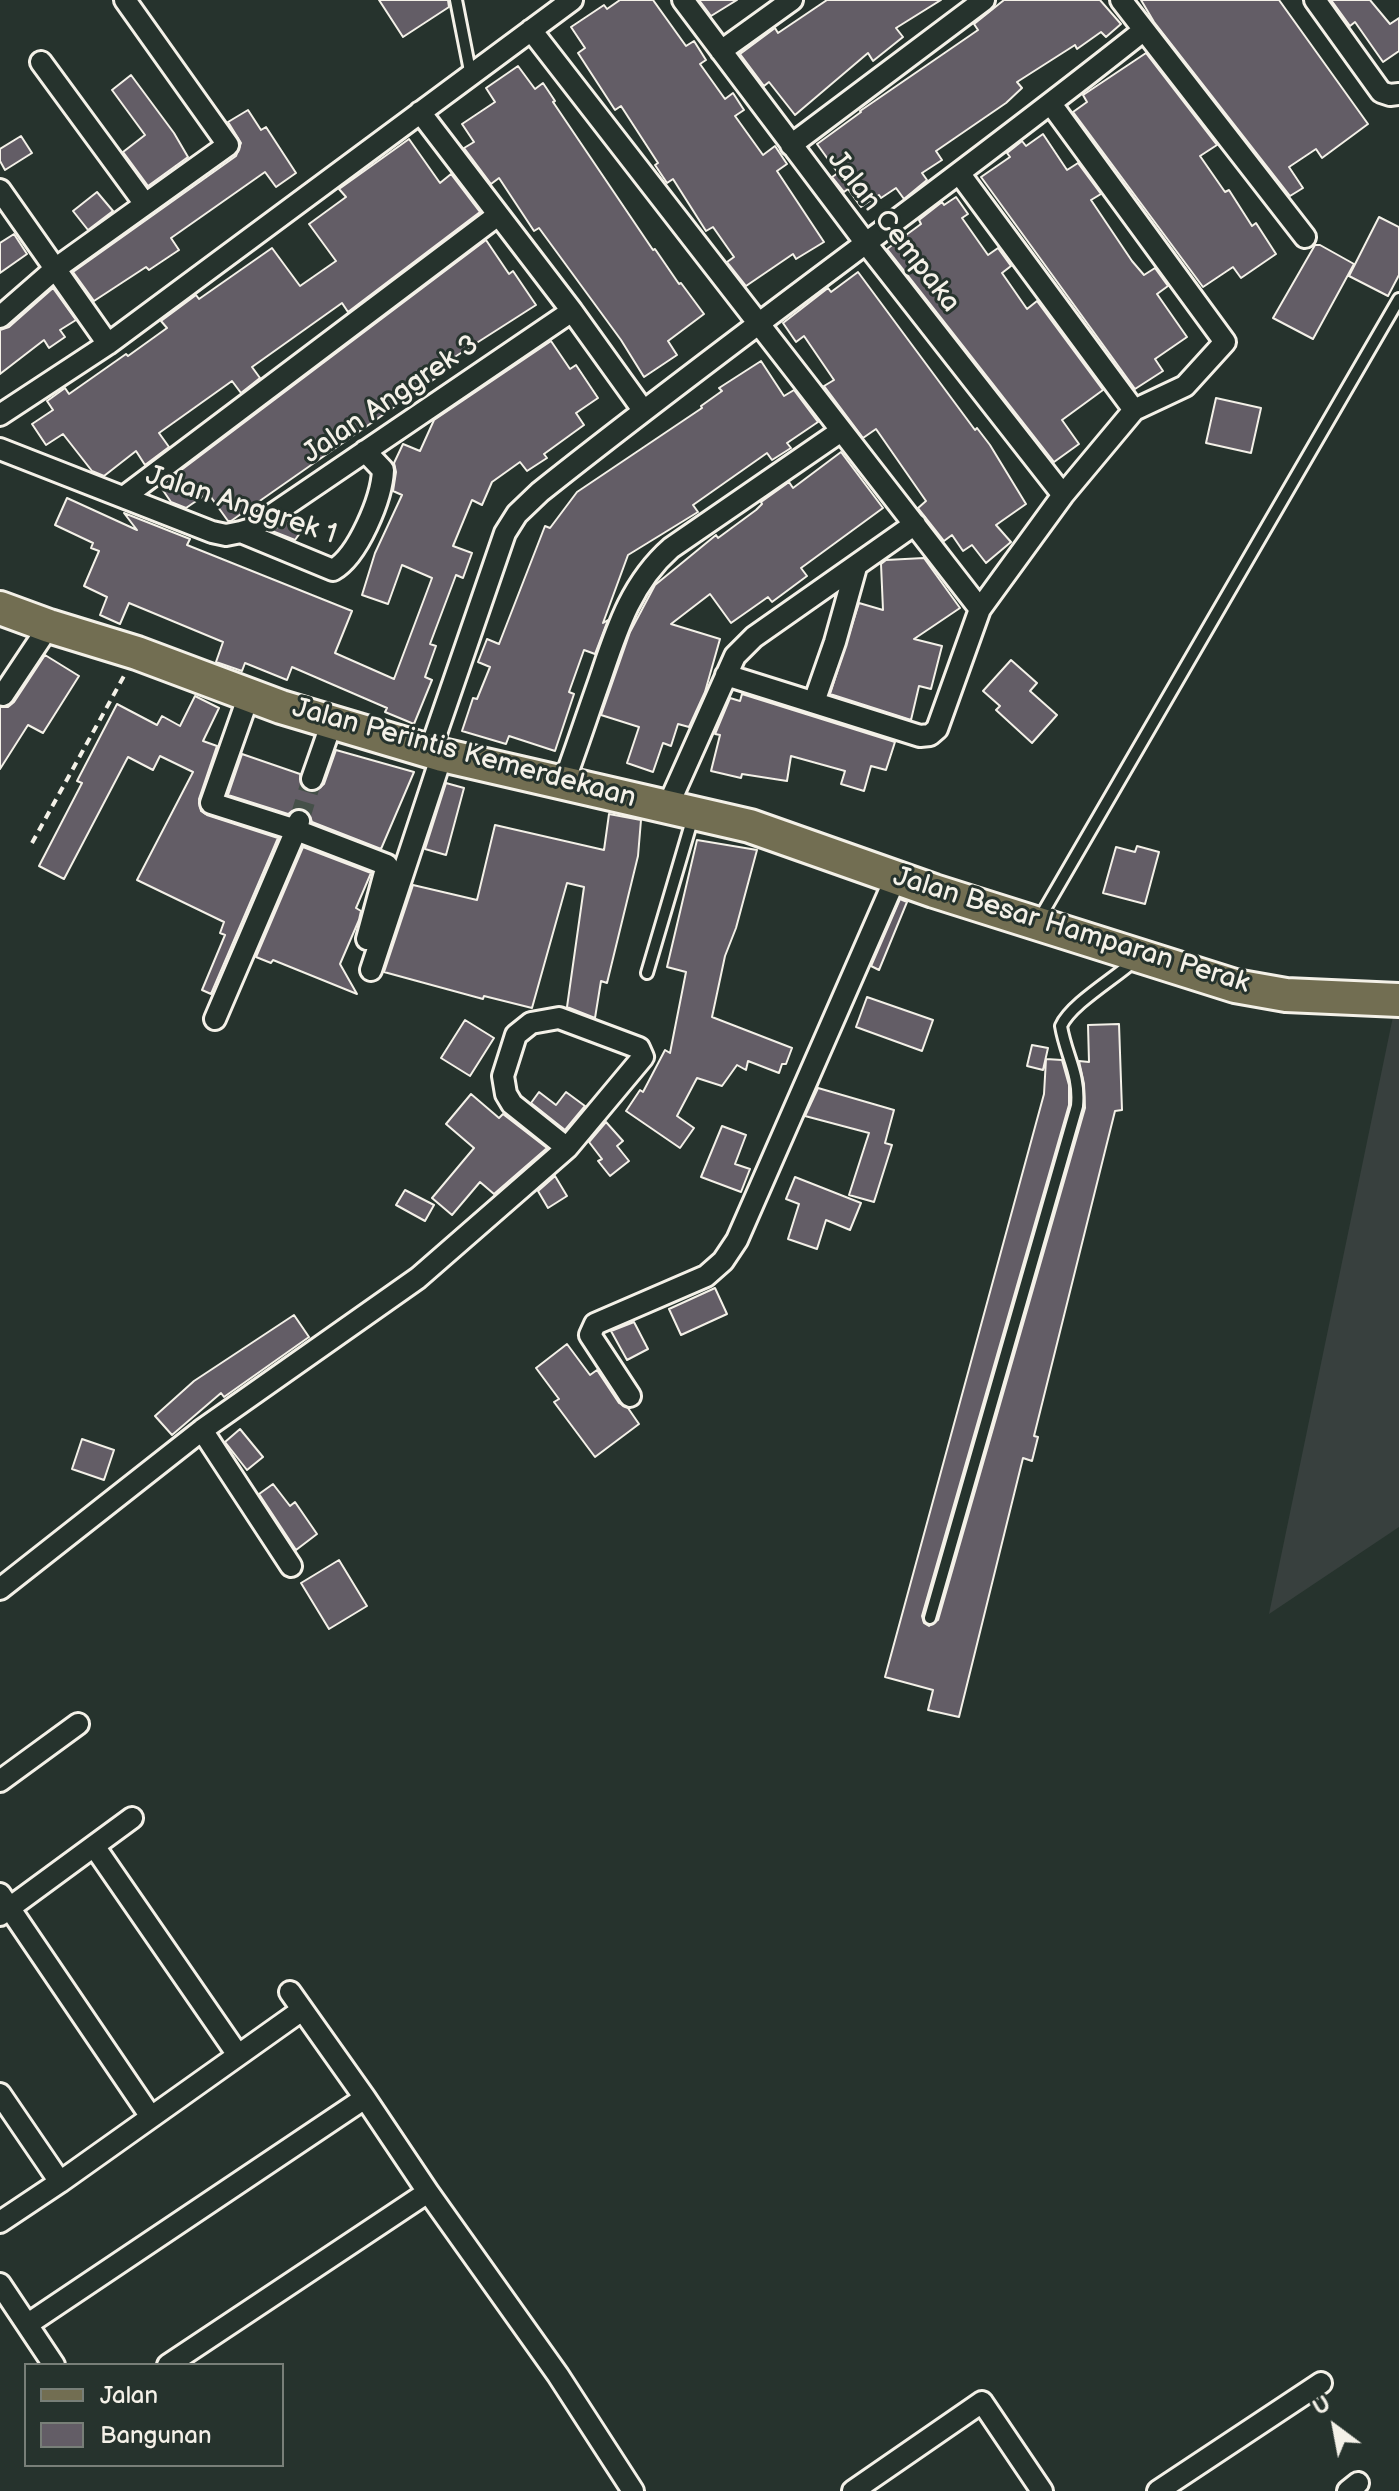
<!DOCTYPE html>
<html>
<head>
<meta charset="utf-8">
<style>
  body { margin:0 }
  #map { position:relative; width:1399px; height:2491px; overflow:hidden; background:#26332d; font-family:"Balsamiq Sans",sans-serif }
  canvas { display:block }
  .legend { position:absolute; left:24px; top:2363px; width:260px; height:104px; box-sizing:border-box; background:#26332d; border:2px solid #787f78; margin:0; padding:10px 14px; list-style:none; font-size:24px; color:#f4f1e8 }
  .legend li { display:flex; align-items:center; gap:16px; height:40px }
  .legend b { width:40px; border:2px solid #787f78 }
  .north { position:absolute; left:1295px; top:2387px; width:80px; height:80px; -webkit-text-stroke:6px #26332d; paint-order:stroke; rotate:328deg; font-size:22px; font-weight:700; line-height:32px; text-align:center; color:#f4f1e8 }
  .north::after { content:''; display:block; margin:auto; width:28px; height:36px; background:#f4f1e8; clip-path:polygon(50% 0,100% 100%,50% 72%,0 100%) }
</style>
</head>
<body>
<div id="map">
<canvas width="1399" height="2491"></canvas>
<ul class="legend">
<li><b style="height:10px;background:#726e52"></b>Jalan</li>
<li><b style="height:22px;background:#635d66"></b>Bangunan</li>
</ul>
<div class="north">U</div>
</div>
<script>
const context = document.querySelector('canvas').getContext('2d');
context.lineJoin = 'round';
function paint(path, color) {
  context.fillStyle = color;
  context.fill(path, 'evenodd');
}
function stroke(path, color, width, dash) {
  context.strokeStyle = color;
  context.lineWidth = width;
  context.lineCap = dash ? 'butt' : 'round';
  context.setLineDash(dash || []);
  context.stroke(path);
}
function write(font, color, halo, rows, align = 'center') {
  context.font = font + ' "Balsamiq Sans",sans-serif';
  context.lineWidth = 6;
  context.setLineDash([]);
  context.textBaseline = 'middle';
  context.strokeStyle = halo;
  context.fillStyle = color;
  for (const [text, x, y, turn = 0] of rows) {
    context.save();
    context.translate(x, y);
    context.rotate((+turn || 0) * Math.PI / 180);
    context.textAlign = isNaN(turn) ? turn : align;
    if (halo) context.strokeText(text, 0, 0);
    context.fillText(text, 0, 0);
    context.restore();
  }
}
const built = new Path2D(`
  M1395 1007H1399V1527L1269 1614Z`);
const building = new Path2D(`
  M379 0H448L449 7 403 37Z
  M620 0H653L686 46 694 41 706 60 700 64 725 99 733 93 744 110 735 116 763 155 775 146 787 164 777 171 824 242 796 259 793 254 746 286 727 262 734 257 713 227 706 231 673 179 667 183 655 165 658 163 621 106 615 110 578 53 585 48 571 27 604 5 607 9Z
  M699 0H737L711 16Z
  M827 0H941L896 28 903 37 873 61 868 53 795 115 769 82 764 86 740 54 775 28 778 33Z
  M1004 0H1100L1121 24 1106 37 1101 32 1077 49 1075 45 1017 82 1022 88 1006 103 936 151 942 160 922 173 927 180 904 199 896 188 881 198 879 195 861 207 848 189 844 192 832 177 838 173 817 144 861 112 860 111 978 30 974 24Z
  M1141 0H1279L1368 124 1322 158 1316 149 1289 167 1303 188 1290 196 1154 22Z
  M1331 0H1370L1390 24 1399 18V51L1383 62 1355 22 1350 26Z
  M1146 53 1217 145 1200 156 1225 192 1229 190 1252 226 1256 223 1276 254 1241 278 1233 267 1203 287 1073 112 1087 102 1083 95Z
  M518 66 535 89 543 83 555 101 553 102 653 250 655 249 679 284 681 283 704 314 668 341 677 355 644 377 621 340 539 228 534 231 499 178 491 184 464 148 474 142 462 124 495 102 486 88Z
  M131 75 174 133 188 157 148 186 123 152 145 135 112 90Z
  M248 110 261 130 266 127 296 173 276 187 265 172 171 238 179 250 149 270 146 267 94 301 73 272 236 156 241 143 228 122Z
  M1043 134 1067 170 1078 163 1101 194 1091 200 1132 261 1144 275 1155 268 1168 286 1157 294 1187 337 1155 359 1163 371 1135 389 981 177 1010 157 1007 153 1022 141 1026 146Z
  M21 136 32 153 5 170 0 161V149Z
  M409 139 440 183 451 174 480 212 348 312 342 303 252 367 260 378 241 393 232 381 159 433 169 447 145 465 136 451 104 476 92 471 63 434 46 445 32 424 53 410 47 401 65 388 69 394 126 354 128 356 167 328 161 321 196 295 199 299 272 248 300 286 336 261 309 224 346 197 339 189Z
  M97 192 113 211 88 230 73 211Z
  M956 197 968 214 962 218 988 255 998 248 1011 266 1002 273 1027 309 1037 301 1103 390 1062 420 1079 444 1054 462 887 249 921 224 919 220 942 202 944 205Z
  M1379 217 1399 227V275L1388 296 1349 276Z
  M14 234 27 254 0 273V243Z
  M486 240 509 274 513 271 536 305 439 367 443 373 231 521H228L208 493 186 508 171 502 160 486Z
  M1315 245H1320L1354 264 1313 339 1273 318Z
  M858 272 975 430 977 428 990 445 1026 504 996 525 1011 542 986 563 972 545 963 551 952 535 944 541 918 508 926 501 876 429 863 438 824 386 834 380 804 336 796 342 783 323 828 288 831 292Z
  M53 288 76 320 60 330 65 337 49 348 44 340 0 374V330L9 327Z
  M551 341 570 369 576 365 598 398 576 413 584 425 544 454 547 458 527 471 520 462 492 482 482 505 472 500 453 546 472 553 463 578 456 575 430 644 436 646 425 677 432 680 414 724 385 712 387 708 292 667 287 680 245 663 242 671 216 662 223 642 129 603 120 624 100 615 107 597 84 586 99 551 91 548 93 543 55 525 67 498 137 530 124 513 190 539 187 545 352 611 335 653 394 679 432 578 402 565 388 604 362 595 375 553 402 495 393 491 396 472 394 463 403 444 420 451 434 420Z
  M761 361 784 396 794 390 818 422 787 443 791 448 772 460 767 453 693 505 698 512 628 555 603 623 608 620 595 654 584 650 569 692 574 694 555 751 509 736 506 744 462 731 473 698 477 699 490 667 478 662 487 639 499 644 545 526 550 528 577 492 702 408 701 406 722 391 719 388Z
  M1216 398 1261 408 1251 453 1206 443Z
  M841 452 883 508 801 568 807 576 772 602 768 597 731 623 710 594 671 624 720 639 705 692 689 727 678 724 671 746 663 743 653 772 627 763 639 727 601 715 630 632 655 585 716 535 718 538 756 510 762 504 761 502 789 482 793 488Z
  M286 521 300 533 295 540 272 531Z
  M924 558 960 608 914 639 942 646 931 689 919 686 911 720 830 694 859 603 883 610 881 564 886 560Z
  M45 655 79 676 43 733 28 725 0 769V707H8L14 702Z
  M1011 660 1037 683 1030 691 1057 715 1032 743 996 710 1000 706 983 691Z
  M742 694 895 742 886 770 871 766 864 791 841 784 845 771 791 756 787 781 742 774 741 778 711 771 720 735 715 734 730 698 740 701Z
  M195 696 219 708 203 741 217 746 199 799 201 811 207 815 278 838 211 994 202 990 225 935 220 933 224 922 137 880 193 772 160 756 153 770 128 757 64 879 39 866 82 783 77 781 117 704 157 725 162 716 180 726Z
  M336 750 414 772 381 849 312 822 309 813 304 809H296L288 814 228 795 242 754 300 774 302 787 314 792 324 784Z
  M446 783 464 788 446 855 425 849Z
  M609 814 641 820 638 856 607 983 601 981 595 1018 567 1007 584 887 567 883 532 1008 484 996 483 999 384 972 413 885 477 900 495 825 604 850Z
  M697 840 757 850 736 928 725 956 712 1017 792 1048 786 1064H782L779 1073 748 1061 746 1070 737 1065 722 1086 697 1078 677 1116 694 1128 680 1148 626 1111 640 1090 643 1092 665 1050 670 1053 686 972 667 967Z
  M1137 846 1159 852 1145 904 1103 893 1116 847 1135 852Z
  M303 847 371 873 356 908 361 911 359 920 340 964 357 994 273 960 271 963 256 957Z
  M900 899 907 902 879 970 871 966Z
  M867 997 933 1020 922 1051 856 1027Z
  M465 1020 494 1038 470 1076 441 1058Z
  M1119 1024 1122 1110 1115 1111 1034 1436 1038 1437 1032 1461 1023 1458 959 1717 928 1710 933 1690 885 1677 1044 1094 1046 1059 1062 1060 1069 1085V1105L922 1616 924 1623 929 1626 938 1620 1085 1108 1084 1084 1079 1061 1089 1062 1088 1025Z
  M1032 1045 1048 1048 1043 1070 1027 1066Z
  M818 1088 894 1110 885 1143 892 1145 874 1202 849 1195 869 1133 805 1116Z
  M539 1092 556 1105 566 1092 585 1106 565 1130 531 1103Z
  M471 1094 499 1118 503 1114 547 1148 494 1194 480 1182 452 1215 432 1198 474 1148 446 1124Z
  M606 1122 623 1141 617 1146 629 1161 610 1176 598 1161 602 1159 589 1142Z
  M722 1126 746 1135 735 1164 750 1169 741 1192 701 1177Z
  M555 1176 567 1196 548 1208 538 1191Z
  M795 1177 861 1203 850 1230 826 1220 817 1249 788 1239 799 1204 786 1199Z
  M405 1190 434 1205 425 1221 396 1205Z
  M715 1288 727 1314 681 1335 669 1309Z
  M294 1315 309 1337 224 1397 221 1393 172 1435 155 1416 194 1381Z
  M634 1322 648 1349 627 1360 611 1331Z
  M567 1344 590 1375 597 1370 619 1403 628 1408 639 1424 595 1457 554 1402 559 1399 536 1368Z
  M240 1429 263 1457 247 1470 225 1442Z
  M82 1439 114 1450 104 1480 72 1469Z
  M273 1484 290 1506 295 1502 317 1534 296 1550 259 1494Z
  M339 1560 367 1606 329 1629 301 1583Z`);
const minorTunnel = new Path2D(`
  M299 821 312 779`);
const path = new Path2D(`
  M32 843 124 676`);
const service = new Path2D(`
  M456 0 471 76
  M1038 921 1399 299
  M647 973 693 817
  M930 1618 1077 1106C1080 1074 1066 1056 1061 1026 1071 1004 1114 979 1134 961`);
const minor = new Path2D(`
  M683 0 865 242 1063 495
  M1121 0 1305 237
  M1315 0 1381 92 1390 95 1399 94
  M531 30 980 609
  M721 51 792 0
  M41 62 145 204
  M420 112 572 311 643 410
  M791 145 984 0
  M959 173 1134 410
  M0 190 108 344
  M0 317 55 269 228 145 125 0
  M0 415 108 344 572 0
  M0 449 212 532 226 535 241 532 333 570C358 556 382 498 383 470L365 451
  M124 497 498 215
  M241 532 251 529 572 311
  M726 675 920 736 930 735 937 729 980 609 1063 495 1134 410 1185 386 1225 342 1051 104
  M3 695 49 626
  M814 702 835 642 856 567
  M430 751 505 533 517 514 540 492C738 334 946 188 1144 30
  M312 779 332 722
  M564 782C576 749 587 716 599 682 616 632 630 584 671 548L841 431
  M667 808 735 656 754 637 915 524
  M299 821 296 830 387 865 367 939
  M371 970 442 755
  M215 1019 296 830 211 803 249 695
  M630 1396 590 1335 595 1324 706 1276 723 1261 737 1240 896 877
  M202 1430 291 1566
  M0 1589 202 1430 418 1278 567 1148 643 1057 639 1048 559 1018 531 1023 516 1035 503 1076 506 1094 512 1104 567 1148
  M0 1781 78 1724
  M94 1846 238 2055
  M0 1894 151 2117
  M0 1915 132 1818
  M290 1992 365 2098
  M0 2094 60 2182 0 2222
  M60 2182 302 2010
  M428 2192 558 2375 633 2491
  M0 2284 54 2365
  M28 2324 365 2098 428 2192 168 2365
  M853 2491 982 2402 1042 2491
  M1158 2491 1321 2383
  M1348 2491 1358 2483`);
const primary = new Path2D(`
  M0 608 49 626 137 653 281 707 442 755 750 826 934 891 1235 986 1286 995 1399 1000`);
const streetNames = [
  ["Jalan Cempaka",893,232,52],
  ["Jalan Anggrek 3",391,400,-34],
  ["Jalan Anggrek 1",241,506,18],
  ["Jalan Perintis Kemerdekaan",464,754,15],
  ["Jalan Besar Hamparan Perak",1071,931,17]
];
paint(built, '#38403e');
paint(building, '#635d66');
stroke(building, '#f4f1e8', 2);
stroke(minorTunnel, '#455049', 20, [20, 10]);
stroke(service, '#f4f1e8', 16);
stroke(minor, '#f4f1e8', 26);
stroke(primary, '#f4f1e8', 38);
stroke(path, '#f4f1e8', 4, [8, 6]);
stroke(service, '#26332d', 10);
stroke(minor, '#26332d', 20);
stroke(primary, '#726e52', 32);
write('28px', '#f4f1e8', '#26332d', streetNames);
</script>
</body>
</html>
